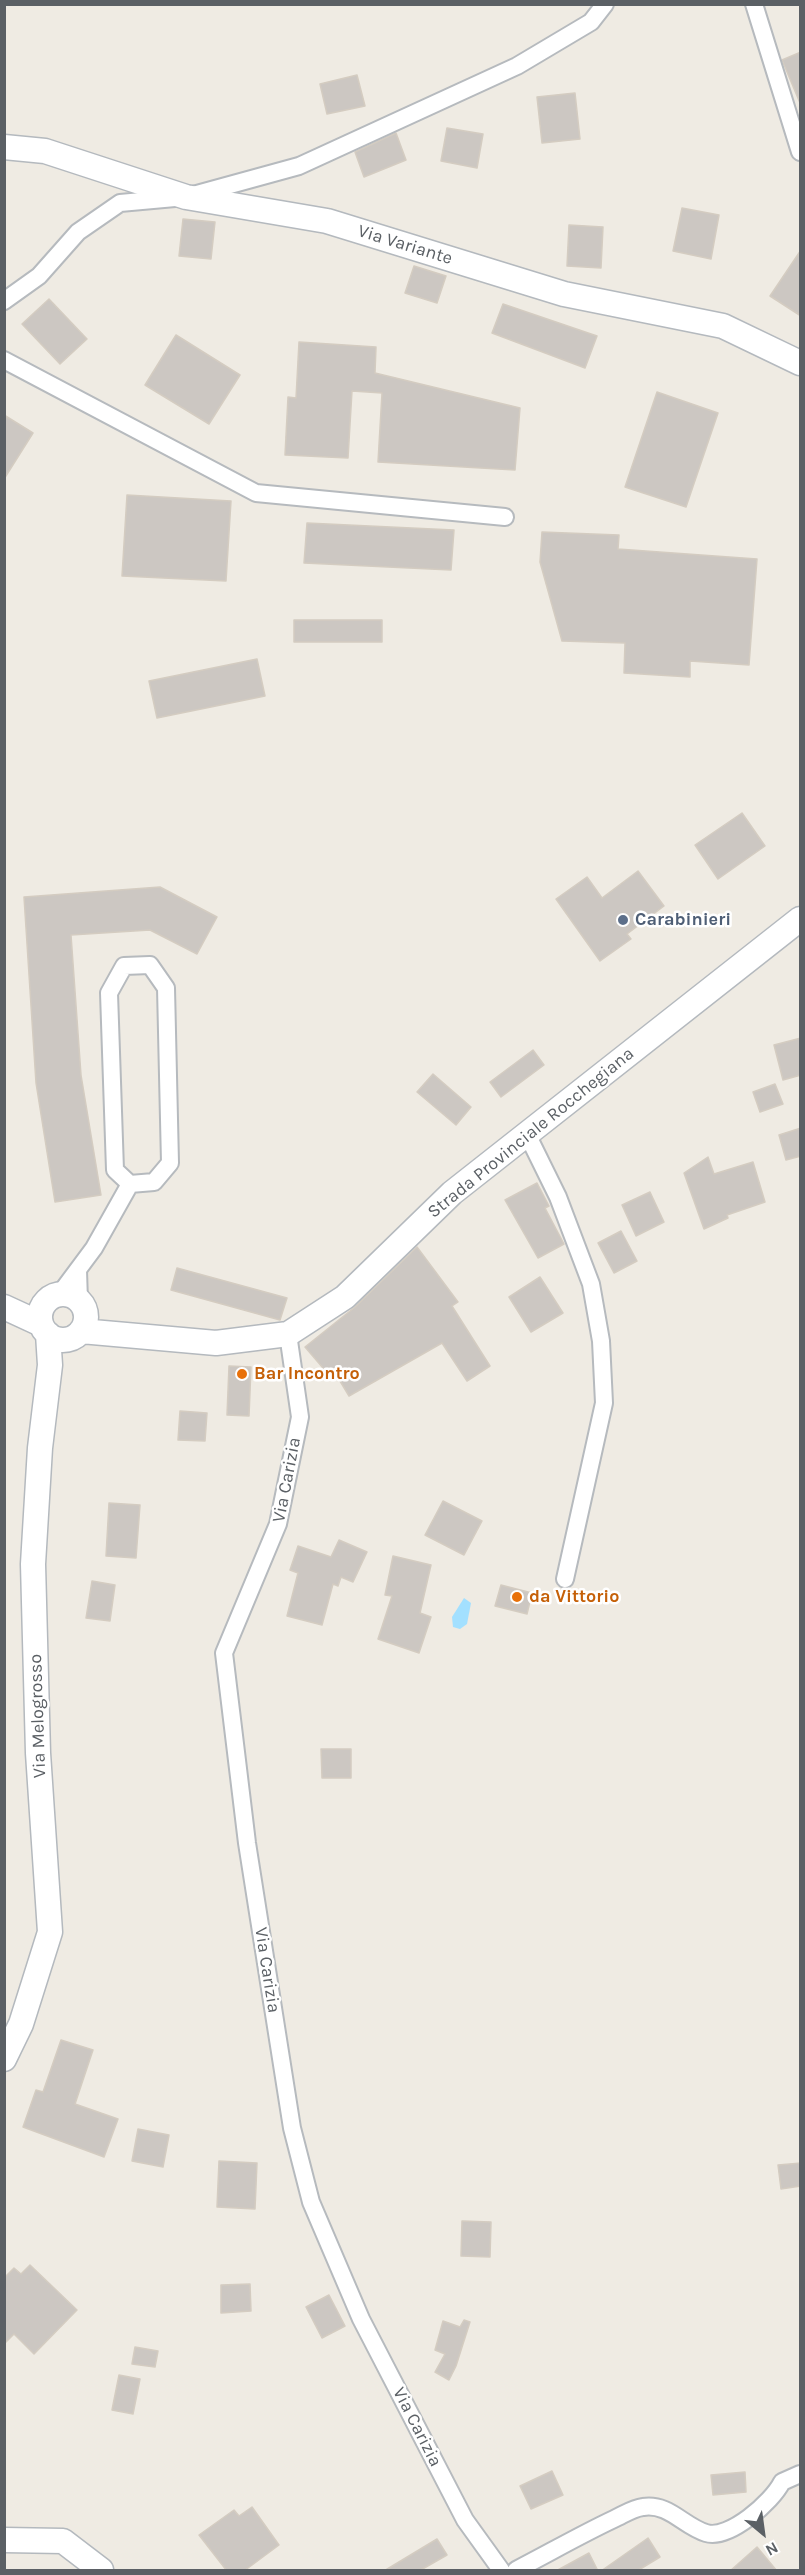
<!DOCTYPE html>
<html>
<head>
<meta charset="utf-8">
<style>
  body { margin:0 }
  #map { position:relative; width:805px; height:2575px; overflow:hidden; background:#efebe3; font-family:Karla,sans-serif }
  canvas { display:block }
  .frame { position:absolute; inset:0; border:6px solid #5b6065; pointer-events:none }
  .north { position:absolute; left:733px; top:2503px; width:60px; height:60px; -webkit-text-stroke:4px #fff; paint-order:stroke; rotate:151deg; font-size:16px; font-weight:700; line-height:24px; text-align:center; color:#5b6065 }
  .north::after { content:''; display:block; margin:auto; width:21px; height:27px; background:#5b6065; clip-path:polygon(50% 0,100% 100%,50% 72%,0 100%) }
</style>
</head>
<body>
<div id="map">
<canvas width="805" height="2575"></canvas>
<div class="frame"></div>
<div class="north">N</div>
</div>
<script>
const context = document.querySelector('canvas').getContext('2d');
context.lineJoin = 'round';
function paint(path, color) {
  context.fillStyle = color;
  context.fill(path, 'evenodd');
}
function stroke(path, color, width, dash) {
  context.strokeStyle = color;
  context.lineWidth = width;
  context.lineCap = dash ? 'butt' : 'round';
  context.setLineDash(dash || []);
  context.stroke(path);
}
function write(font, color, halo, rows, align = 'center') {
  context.font = font + ' Karla,sans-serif';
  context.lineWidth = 5;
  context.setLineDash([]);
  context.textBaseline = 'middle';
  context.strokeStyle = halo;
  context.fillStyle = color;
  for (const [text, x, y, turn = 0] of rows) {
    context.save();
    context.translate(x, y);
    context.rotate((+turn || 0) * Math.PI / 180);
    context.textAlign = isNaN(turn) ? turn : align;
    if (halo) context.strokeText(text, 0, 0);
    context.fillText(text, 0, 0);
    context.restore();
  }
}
const water = new Path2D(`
  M464 1598 471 1603 467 1624 460 1629 453 1627 452 1617Z`);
const building = new Path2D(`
  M801 52V103H800L782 60Z
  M357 75 365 106 327 114 320 84Z
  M575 93 580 139 542 143 537 97Z
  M447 128 483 134 477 168 441 161Z
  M396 133 406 160 364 177 355 152Z
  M682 208 719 215 711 259 673 251Z
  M183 219 215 222 211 259 179 256Z
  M569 225 603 227 601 268 567 266Z
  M801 250V316L770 296Z
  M414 266 446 276 437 303 405 293Z
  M49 299 87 339 60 364 22 324Z
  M503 304 597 336 585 368 492 333Z
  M176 335 240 375 209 424 145 385Z
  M299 342 376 347 375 373 520 408 515 470 378 462 382 393 352 391 348 458 285 455 288 397 296 398Z
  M657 392 718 413 686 507 625 487Z
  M4 415 33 433 4 479Z
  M127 495 231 501 226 581 122 576Z
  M307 523 454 530 451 570 304 563Z
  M542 532 619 535 618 549 757 559 749 665 690 661V677L624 673 625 643 562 641 540 562Z
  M294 620H382V642H294Z
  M257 659 265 696 157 718 149 681Z
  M742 813 765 846 718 879 695 845Z
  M638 871 664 906 627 934 631 939 600 961 556 899 587 877 602 898Z
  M160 887 217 917 197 954 150 930 71 935 81 1075 101 1195 55 1202 36 1083 24 897Z
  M801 1038V1075L783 1080 774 1045Z
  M533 1050 544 1065 501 1097 490 1082Z
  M433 1074 471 1107 456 1125 417 1092Z
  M775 1084 783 1104 760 1112 753 1092Z
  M801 1128V1156L786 1160 779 1135Z
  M708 1157 714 1174 753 1162 765 1202 727 1215 728 1218 704 1229 684 1173Z
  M537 1183 549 1206 545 1208 564 1244 538 1258 505 1200Z
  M650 1192 664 1222 636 1236 622 1205Z
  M621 1231 637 1261 614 1273 598 1243Z
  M417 1247 458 1302 452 1306 490 1366 467 1381 442 1343 349 1396 334 1371 329 1375 305 1347 355 1307Z
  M177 1268 287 1298 280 1320 171 1290Z
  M540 1277 563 1313 531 1332 509 1297Z
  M229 1366 251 1367 249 1416 227 1415Z
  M180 1411 207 1413 205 1441 178 1440Z
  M443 1501 482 1521 464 1555 425 1535Z
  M109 1503 140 1505 136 1558 106 1556Z
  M339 1540 367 1552 353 1582 341 1577 338 1586 333 1584 322 1625 287 1616 298 1573 290 1570 298 1546 331 1557Z
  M393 1556 431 1565 420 1613 431 1617 419 1653 378 1639 392 1596 385 1595Z
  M92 1581 115 1585 110 1621 86 1618Z
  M501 1585 532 1593 527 1614 495 1606Z
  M321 1749H351V1778H322Z
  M61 2040 93 2050 75 2104 118 2119 104 2157 23 2127 36 2090 43 2092Z
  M138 2129 169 2135 163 2167 132 2161Z
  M219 2161 257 2163 255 2209 217 2207Z
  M801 2163V2186L781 2189 778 2165Z
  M462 2221 491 2222 490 2257 461 2256Z
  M30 2265 77 2310 34 2354 14 2334 4 2344V2278L14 2268 21 2274Z
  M250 2284 251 2311 221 2313V2285Z
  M329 2295 345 2326 322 2338 306 2307Z
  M464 2320 470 2322 456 2366 449 2380 435 2372 445 2354 435 2350 443 2321 460 2327Z
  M135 2347 158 2351 155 2367 132 2364Z
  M119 2375 140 2379 133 2414 112 2410Z
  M552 2471 563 2495 531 2509 520 2486Z
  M745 2472 746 2492 713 2495 711 2475Z
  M252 2507 279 2545 244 2571H227L199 2535 234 2510 239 2516Z
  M648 2538 660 2557 637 2571H601Z
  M437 2539 447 2555 419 2571H384Z
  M757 2547 777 2571H730Z
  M589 2553 598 2571H556Z`);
const street = new Path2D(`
  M754 4 800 152
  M4 301 39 276 78 232 120 203 186 197 299 166 517 66 591 22 605 4
  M4 360 256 493 505 517
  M150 965 166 988 170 1163 154 1182 130 1184 115 1170 109 993 124 966Z
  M527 1134 558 1197 591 1284 601 1341 604 1403 565 1579
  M78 1270 79 1301
  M59 1295 94 1248 130 1184
  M288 1334 300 1417 278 1524 224 1653 247 1843 292 2128 311 2202 361 2319 465 2520 501 2570
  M516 2570C549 2553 580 2535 614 2519 623 2515 633 2508 643 2507 669 2503 683 2526 706 2533 729 2540 772 2502 782 2482L800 2474`);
const secondary = new Path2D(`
  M4 147 45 151 186 197 327 221 564 294 723 326 800 363
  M40 1317a23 23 0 1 1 46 0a23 23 0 1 1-46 0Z
  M4 1307 41 1324
  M81 1331 216 1343 288 1334 345 1297 452 1193 800 919
  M4 2059 21 2024 50 1932 38 1753 33 1564 40 1448 50 1365 48 1334
  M4 2540 63 2541 101 2570`);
const markers = [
  [623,920,6,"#5c6f8a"],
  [242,1374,6,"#e8710a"],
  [517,1597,6,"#e8710a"]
];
const streetNames = [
  ["Via Variante",405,245,17],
  ["Strada Provinciale Rocchegiana",531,1133,-39],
  ["Via Carizia",287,1480,-79],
  ["Via Melogrosso",38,1716,-92],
  ["Via Carizia",267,1970,81],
  ["Via Carizia",417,2427,63]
];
const serviceNames = [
  ["Carabinieri",635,920]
];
const foodNames = [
  ["Bar Incontro",254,1374],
  ["da Vittorio",529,1597]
];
paint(water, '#a3e0ff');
paint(building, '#ccc7c2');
stroke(building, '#d4ccc1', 1.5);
stroke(street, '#b6babe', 20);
stroke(secondary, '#b4b9be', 27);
stroke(street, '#fff', 16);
stroke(secondary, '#fff', 24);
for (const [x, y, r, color] of markers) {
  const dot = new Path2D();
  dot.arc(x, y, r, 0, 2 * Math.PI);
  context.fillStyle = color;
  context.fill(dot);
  stroke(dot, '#fff', 2);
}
write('18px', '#5b6065', '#fff', streetNames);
write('bold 18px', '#4e5e75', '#fff', serviceNames, 'left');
write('bold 18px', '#c56008', '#fff', foodNames, 'left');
</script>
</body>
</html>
